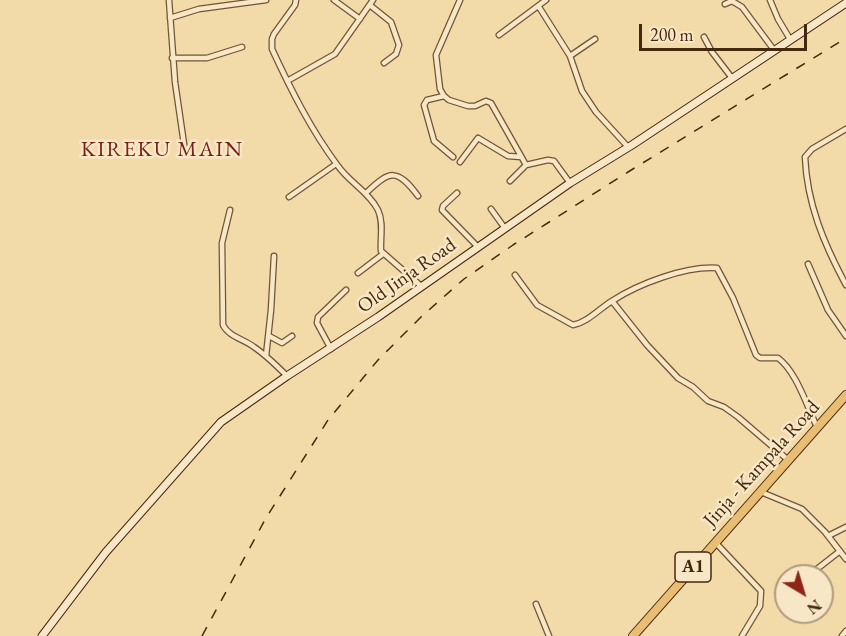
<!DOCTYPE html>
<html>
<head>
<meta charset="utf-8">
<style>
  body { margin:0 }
  #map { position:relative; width:846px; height:636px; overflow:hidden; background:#f2daa9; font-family:"EB Garamond",serif }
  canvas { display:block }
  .north { position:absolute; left:774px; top:564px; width:60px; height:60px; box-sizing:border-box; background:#f7e7c7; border:2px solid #b09b7d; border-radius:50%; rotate:142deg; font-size:16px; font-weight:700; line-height:24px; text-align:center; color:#45290e }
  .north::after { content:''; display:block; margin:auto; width:21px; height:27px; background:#8f2418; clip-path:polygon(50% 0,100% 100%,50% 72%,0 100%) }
  .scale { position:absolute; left:639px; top:24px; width:168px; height:27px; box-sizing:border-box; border:3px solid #45290e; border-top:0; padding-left:8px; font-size:18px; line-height:21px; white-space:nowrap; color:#45290e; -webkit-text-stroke:4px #f7e7c7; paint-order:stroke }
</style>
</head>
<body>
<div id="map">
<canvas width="846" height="636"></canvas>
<div class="north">N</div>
<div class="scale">200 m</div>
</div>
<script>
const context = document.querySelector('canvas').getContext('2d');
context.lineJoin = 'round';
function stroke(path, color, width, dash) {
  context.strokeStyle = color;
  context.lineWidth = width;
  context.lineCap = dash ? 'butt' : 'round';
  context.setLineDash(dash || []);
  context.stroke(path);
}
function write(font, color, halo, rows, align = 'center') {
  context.font = font + ' "EB Garamond",serif';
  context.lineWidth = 5;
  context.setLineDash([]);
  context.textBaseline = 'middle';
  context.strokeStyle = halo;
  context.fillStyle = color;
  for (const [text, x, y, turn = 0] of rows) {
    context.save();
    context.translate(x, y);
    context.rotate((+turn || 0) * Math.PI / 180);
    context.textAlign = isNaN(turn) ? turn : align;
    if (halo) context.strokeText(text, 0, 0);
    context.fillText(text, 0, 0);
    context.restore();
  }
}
const minor = new Path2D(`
  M169 0 175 82 184 144
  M296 0 295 5 274 34 272 39V49C291 90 311 130 338 166 349 182 369 192 378 210 384 223 380 238 381 251L421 286
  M334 0 360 19
  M460 0 436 55 440 89 444 96 449 100 468 106H475L486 101 491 103 526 165 548 160 554 161 570 183
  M770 0 778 19 790 39
  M725 4 732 1 742 7 774 50
  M371 6 391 22 399 45 396 54 384 63
  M539 7 570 56 582 91 596 112 628 147
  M170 18 199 9 266 0
  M499 35 546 0
  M704 37 712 52 732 78
  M570 56 595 39
  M172 58H207L242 47
  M289 80 335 54 373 0
  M444 96 427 100 424 105 434 141 453 157
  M846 129 812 149 805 157C807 204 824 244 846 285
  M460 162 478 138 508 156 521 157
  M510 181 526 165
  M366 193C390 170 397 168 418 196
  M457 193 443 206 442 210 477 246
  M289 197 336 164
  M491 209 504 227
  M230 210 222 243 223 325C229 337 244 339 254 347 266 355 277 366 287 376
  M808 264 828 310 846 336
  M358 273 383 254
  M515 275 537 305 573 325C588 322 599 309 612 301 638 284 685 266 717 268L733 298 756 355 760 358H778C796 371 807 406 817 427
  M612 301 647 345 678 378 693 387 708 401 724 407 738 417 787 459
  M269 336 282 343 292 336
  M331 349 317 323 318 317 346 290
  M266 356 271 310 274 256
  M761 492 802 509 825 532 846 559
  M828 536 846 527
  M715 542 761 591 760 606 742 636
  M808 576 840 551
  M536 604 549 636
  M842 636 846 631`);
const secondary = new Path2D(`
  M42 636 106 552 221 422 287 376 378 317 570 183 632 145 846 3`);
const trunk = new Path2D(`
  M633 636 846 395`);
const rail = new Path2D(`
  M202 636 266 518 328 420 378 360 421 317 464 279 513 245 628 172 846 38`);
const shields = [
  [693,567,36]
];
const shieldNames = [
  ["A1",693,567]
];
const streetNames = [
  ["Old Jinja Road",407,276,-35],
  ["Jinja - Kampala Road",762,464,-48]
];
const quarterNames = [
  ["KIREKU MAIN",162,150]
];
stroke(minor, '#705535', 7);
stroke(secondary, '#45290e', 9);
stroke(trunk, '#45290e', 10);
stroke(minor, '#f7e7c7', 4.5);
stroke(secondary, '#f7e7c7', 7);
stroke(trunk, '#e9bd74', 8);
stroke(rail, '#45290e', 1.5, [10, 10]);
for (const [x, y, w] of shields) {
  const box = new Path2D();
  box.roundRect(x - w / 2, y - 15, w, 30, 4.5);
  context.fillStyle = '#f7e7c7';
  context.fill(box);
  stroke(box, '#45290e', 1.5);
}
write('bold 18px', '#45290e', null, shieldNames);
write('20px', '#45290e', '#f7e7c7', streetNames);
context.letterSpacing = '1.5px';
write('22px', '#7a1f14', '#f7e7c7', quarterNames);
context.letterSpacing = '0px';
</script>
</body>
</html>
